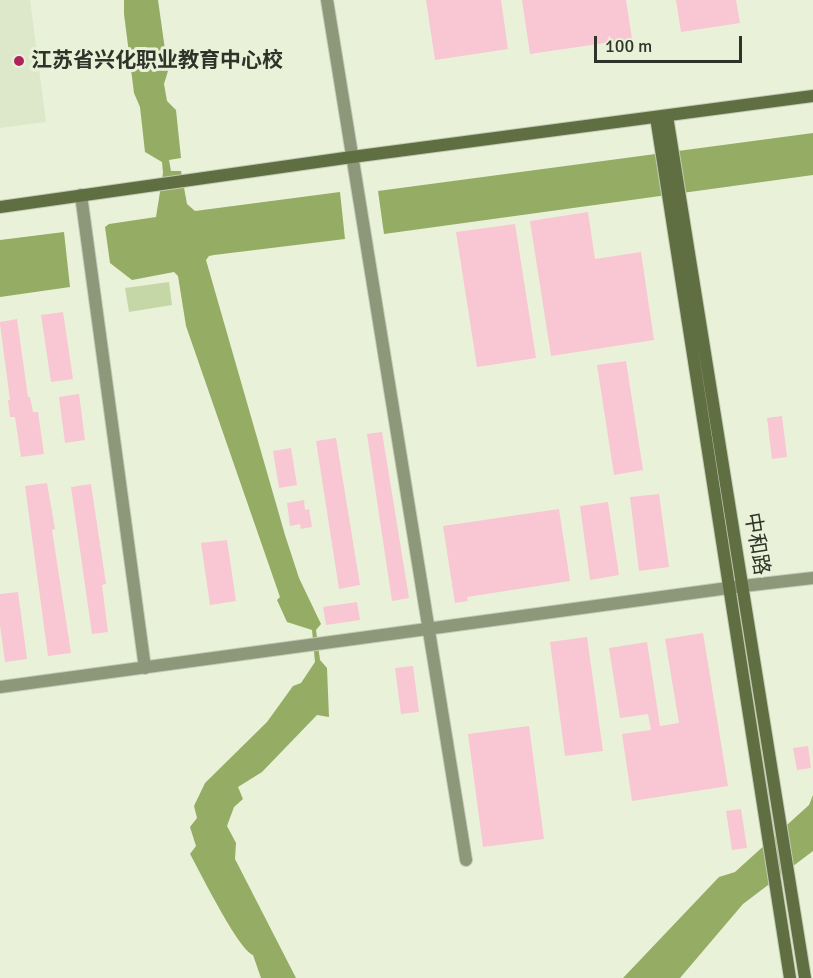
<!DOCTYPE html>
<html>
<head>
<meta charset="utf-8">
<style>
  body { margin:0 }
  #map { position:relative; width:813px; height:978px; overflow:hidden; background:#e9f2d9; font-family:Signika,sans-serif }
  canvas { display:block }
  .scale { position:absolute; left:594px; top:36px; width:148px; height:27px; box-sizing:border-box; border:3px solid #30332a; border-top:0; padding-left:8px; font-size:18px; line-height:21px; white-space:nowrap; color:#30332a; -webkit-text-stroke:4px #e9f2d9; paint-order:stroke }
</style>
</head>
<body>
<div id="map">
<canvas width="813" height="978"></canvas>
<div class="scale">100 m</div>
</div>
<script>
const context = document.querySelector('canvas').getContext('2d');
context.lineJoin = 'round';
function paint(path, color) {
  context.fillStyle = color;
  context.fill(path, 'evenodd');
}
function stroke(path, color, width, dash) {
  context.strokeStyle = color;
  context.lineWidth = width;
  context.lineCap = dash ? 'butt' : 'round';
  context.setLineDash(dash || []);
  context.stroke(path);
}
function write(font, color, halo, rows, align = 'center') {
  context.font = font + ' Signika,"Noto Sans SC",sans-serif';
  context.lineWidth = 6;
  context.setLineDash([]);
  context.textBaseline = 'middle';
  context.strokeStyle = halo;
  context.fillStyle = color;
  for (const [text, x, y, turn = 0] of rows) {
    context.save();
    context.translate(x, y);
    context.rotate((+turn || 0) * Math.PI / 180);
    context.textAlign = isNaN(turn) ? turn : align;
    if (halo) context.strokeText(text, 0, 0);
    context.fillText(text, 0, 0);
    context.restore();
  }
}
const built = new Path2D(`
  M0 0H30L46 122 0 128Z`);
const green = new Path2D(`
  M169 282 172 305 129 312 125 288Z`);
const water = new Path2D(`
  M124 0H158L168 71 164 84 167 101 176 110 181 158 169 160 171 171H181L187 204 195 211 340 192 345 239 214 255 209 256 206 260 285 535 299 578 321 624 316 630 320 660 327 668 329 717 317 715 262 772 238 787 243 799 234 807 227 826 236 843 235 859 296 978H261L253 955C238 949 200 872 190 854L196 846 190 827 197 818 194 806 205 783 267 722 293 686 301 683 315 662 312 630 287 622 277 600 280 597 186 326 178 276 174 272 132 280 110 263 105 227 109 224 156 217 163 173 162 162 145 152 140 107 134 93 124 14Z
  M813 133V175L384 234 378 191Z
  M64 232 70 287 0 297V240Z
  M813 795V851L743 904 680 978H623L719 877 735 872 809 805Z`);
const building = new Path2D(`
  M426 0H501L508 49 435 60Z
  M522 0H626L632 39 530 54Z
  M676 0H736L740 23 681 32Z
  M588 212 595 259 641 252 654 340 551 356 530 221Z
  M515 224 536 358 477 367 456 232Z
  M63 312 73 379 51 382 41 315Z
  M17 319 28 397H30L33 412H38L44 454 21 457 15 417H10L8 400H10L0 324V322Z
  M626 361 643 470 614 475 597 365Z
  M79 394 85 440 65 443 59 397Z
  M782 416 787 457 772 459 767 418Z
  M382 432 409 598 392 601 367 434Z
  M336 438 360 585 339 589 316 441Z
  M291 448 297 485 279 488 273 451Z
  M47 483 55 529 52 530 71 653 48 656 25 486Z
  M91 484 106 584 102 585 108 632 92 634 71 487Z
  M659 494 669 567 639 571 630 497Z
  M304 500 305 510 309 509 312 527 301 529 300 524 290 526 287 503Z
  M608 502 619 575 590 580 580 506Z
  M559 509 570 581 467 597 468 601 455 603 443 526Z
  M227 540 236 601 210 605 201 543Z
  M18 592 27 659 5 662 0 625V594Z
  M357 602 360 620 326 625 323 607Z
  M703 633 728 786 632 801 622 734 651 730 648 714 620 718 609 648 647 642 660 726 679 723 665 639Z
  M587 637 603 751 565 756 550 642Z
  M413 666 419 712 401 714 395 668Z
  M529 726 544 839 483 847 468 734Z
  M808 746 811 768 797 770 793 748Z
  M741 809 747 848 732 850 726 811Z`);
const tertiary = new Path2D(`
  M327 0 466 860
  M81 195 145 668
  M0 687 743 586 813 578`);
const secondary = new Path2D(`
  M667 116 805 978
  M656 117 790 978
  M0 207 352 157 813 96`);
const markers = [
  [19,61,6,"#af225d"]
];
const poiNames = [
  ["江苏省兴化职业教育中心校",31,61]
];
const streetNames = [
  ["中和路",756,544,81]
];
paint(built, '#dce8c9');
paint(green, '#c5d6a7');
paint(water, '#94ac64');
paint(building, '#f9c6d3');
stroke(tertiary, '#c4ccb6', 14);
stroke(secondary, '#c4ccb6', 14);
stroke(tertiary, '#8d987a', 12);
stroke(secondary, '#606f42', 12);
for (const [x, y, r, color] of markers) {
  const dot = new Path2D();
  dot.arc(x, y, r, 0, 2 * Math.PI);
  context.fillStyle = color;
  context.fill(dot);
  stroke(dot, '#e9f2d9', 2);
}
write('bold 21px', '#30332a', '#e9f2d9', poiNames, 'left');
write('21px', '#30332a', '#e9f2d9', streetNames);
</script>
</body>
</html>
